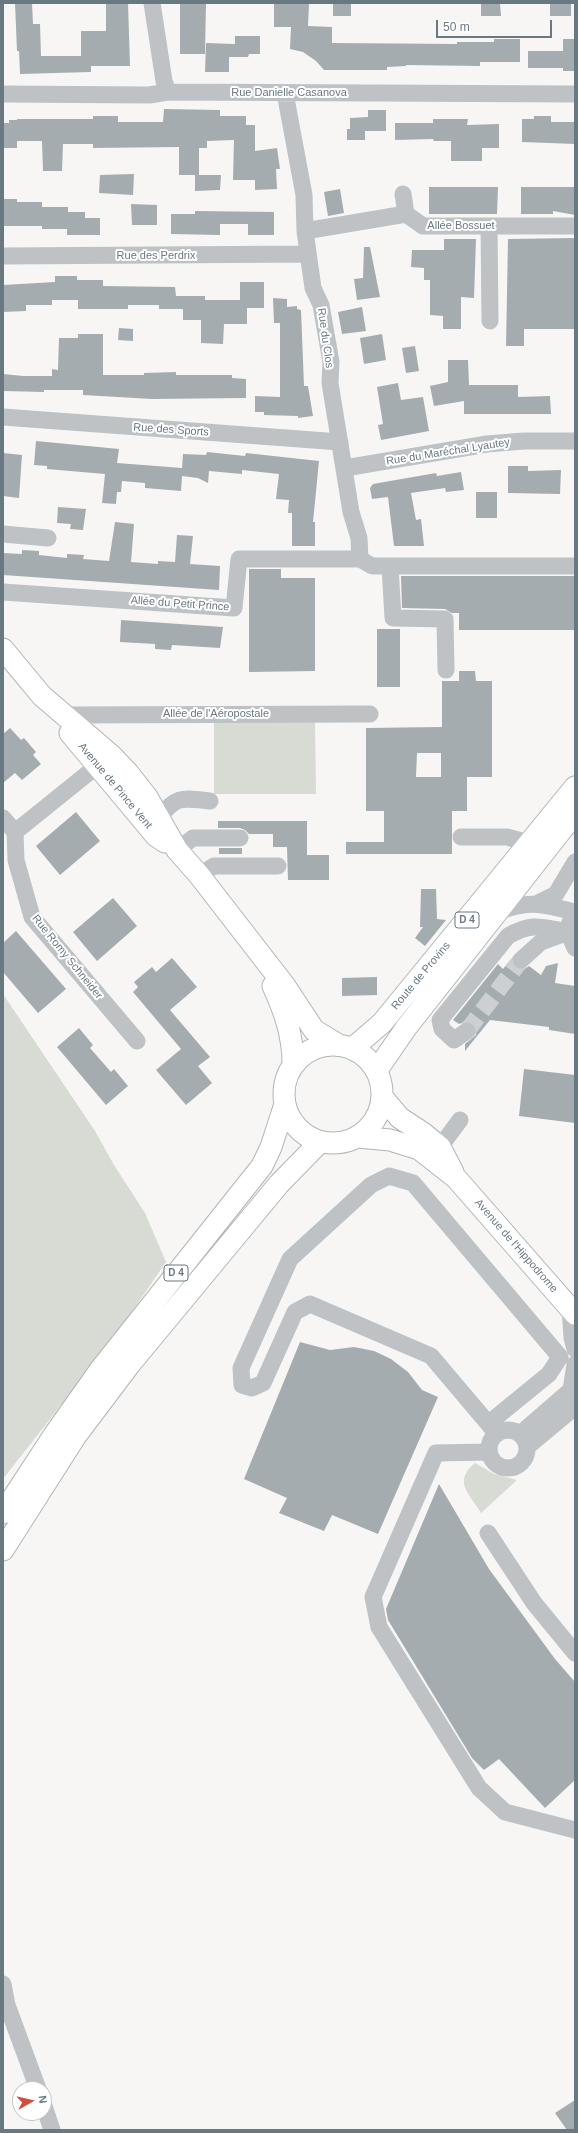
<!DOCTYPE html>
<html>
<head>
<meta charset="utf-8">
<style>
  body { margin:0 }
  #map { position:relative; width:578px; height:2133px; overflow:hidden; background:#f7f6f4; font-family:Arial,sans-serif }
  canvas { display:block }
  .frame { position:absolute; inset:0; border:4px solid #697981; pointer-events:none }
  .north { position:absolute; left:12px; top:2081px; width:40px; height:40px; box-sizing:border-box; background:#fff; border:1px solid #c3c9cd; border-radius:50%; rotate:82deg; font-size:11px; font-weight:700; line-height:16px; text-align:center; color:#697981 }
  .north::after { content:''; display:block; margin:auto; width:14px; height:18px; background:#cd4f3e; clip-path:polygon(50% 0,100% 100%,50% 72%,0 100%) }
  .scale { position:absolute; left:436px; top:20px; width:116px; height:18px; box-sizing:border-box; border:2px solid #697981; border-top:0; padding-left:5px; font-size:12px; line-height:14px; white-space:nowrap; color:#697981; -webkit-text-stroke:3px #fff; paint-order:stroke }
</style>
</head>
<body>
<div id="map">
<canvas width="578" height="2133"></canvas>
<div class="frame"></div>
<div class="north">N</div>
<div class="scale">50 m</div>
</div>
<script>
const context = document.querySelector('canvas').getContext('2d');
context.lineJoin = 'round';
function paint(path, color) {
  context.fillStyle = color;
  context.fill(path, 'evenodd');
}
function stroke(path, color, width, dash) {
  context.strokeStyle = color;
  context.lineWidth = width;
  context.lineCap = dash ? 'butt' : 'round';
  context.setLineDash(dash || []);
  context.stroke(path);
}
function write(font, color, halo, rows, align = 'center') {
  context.font = font + ' Arial,sans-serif';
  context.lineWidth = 4;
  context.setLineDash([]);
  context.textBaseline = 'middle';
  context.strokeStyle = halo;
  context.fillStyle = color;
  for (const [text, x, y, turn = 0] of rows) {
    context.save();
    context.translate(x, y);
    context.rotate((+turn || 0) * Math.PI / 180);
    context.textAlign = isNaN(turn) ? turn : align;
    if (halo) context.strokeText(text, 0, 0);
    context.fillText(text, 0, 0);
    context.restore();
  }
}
const green = new Path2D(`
  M214 721H315L316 794H214Z
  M3 994 95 1131 114 1165 145 1213 166 1262 116 1335 3 1479Z
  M475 1463 494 1474 517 1480 481 1513C470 1494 452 1482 475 1463Z`);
const building = new Path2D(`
  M15 3H32L33 24H40L41 56H81V31H106V3H128L130 66H91V72L20 74 19 51H17Z
  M180 3 206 4 205 54H180Z
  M500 3 501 16H481V4Z
  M550 3H571V16H550Z
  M274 4H309L308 26 332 27V43L457 44V42H494V39H520V62H480V66L406 65V66L387 67V70H324L316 61 303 52 290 49 291 27H274Z
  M333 4H351V16H333Z
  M235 36H260V54H249L248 57H229V72H205L206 43 235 44Z
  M563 39H575V71H563V68H528V51H563Z
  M164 109 220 110V116H246V125H255V151L277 148 280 169H276L277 189 255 190V180H233L234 140 207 141V148H199V175H221L220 190 195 191V175H179V147L93 148V144H63L62 171H43L42 141H17V148H3V123H9V120H17V119H93V116H118V122H163Z
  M368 110H386V131H365V140H347V129H350V118L368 117Z
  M534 116H551V122H575V144L522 142V119H534Z
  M433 119H468L467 125 499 124V148H482V161H451V141H434L433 139 395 140V123H433Z
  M134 174 133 195 99 193 100 175Z
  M429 187H498L497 214H429Z
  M521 187H575V215L553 211V214H521Z
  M340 189 344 213 328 216 324 192Z
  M3 199H17V202H42V207H68V212H85V218H100V235H67V229H42V226H3Z
  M131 204 157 205V225H132Z
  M195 211 274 212V235H248V224H220V235L171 234V214H195Z
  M575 238 574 329H524V346H506L508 239Z
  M444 239H476L474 298 461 297V329H443V316L430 315V280H424V268L411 267 412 250H444Z
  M364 247H370L380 297 357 300 354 279 363 278Z
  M55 276H77V280H103V286L175 287 176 296H205V300H240V282H264V308H247V324H224L223 344 201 343V320H183V309H159V305H128V309H78V300H52V305H26V311L3 312V285L55 282Z
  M273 298 287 299V307L297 306V309L301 310 304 386H308L313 416 298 418V416L264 415V412H255V396L280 397V323H274Z
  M362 307 366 331 342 334 338 312Z
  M119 328 133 329V341L118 340Z
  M78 334H103V375H144V373L176 372V375H232V378L246 379V398L152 399 83 395V390H44V392L3 391V374L23 376H52V369L58 370 59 338H78Z
  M382 334 386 360 364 364 360 338Z
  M415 346 419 371 406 373 402 348Z
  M448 360H468L469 385H518V397L550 396 551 414H464V401L434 406 430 386 448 382Z
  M398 383 401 400 423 397 429 431 381 440 378 425 383 424 377 387Z
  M36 441 119 449 117 463 182 468 183 454 206 455 207 452 245 456 246 453 319 461 313 522H315V546H292V513H288L289 500 276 499 279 474 242 470V474L209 471 208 483 198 478 182 476 181 491 145 488V483L122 481 121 492H117L116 504 102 503 105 474 47 469V466L34 465Z
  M3 453 22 455 19 498 3 496Z
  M508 466H528V471L561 470 560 494 508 493Z
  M461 472 464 490 446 492 445 488 411 493 416 520 421 519 424 546H394L388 497 372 499 370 488 373 484 436 473 437 476Z
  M476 492H497V518H476Z
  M58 507 86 509 83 530 70 529 71 524 57 523Z
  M115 522 134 524 131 562 158 564V561L175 562 177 535 193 536 190 564 220 566 219 590 3 575V553L22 554V550L39 551V555L67 558V554L84 555 83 559 109 561Z
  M249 569H281V578H315V671L249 672Z
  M401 576H575V630H459V613H452L445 609 402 608Z
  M121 620 223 627 220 648 172 645 171 650 155 649V644L120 642Z
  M377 629H400V687H377Z
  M459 671H475L476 681H492V777H467V811H452V854H346V842H384V811H366V728L442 727V681H459ZM417 753H441V777H416Z
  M10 728 21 740 24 738 36 752 33 755 41 764 22 780 15 773 3 783V734Z
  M76 812 100 841 60 875 36 846Z
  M218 821H307V855H329V880H288L287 847H273V834H249L245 830 240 828H218Z
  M219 848H242V854H219Z
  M421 889H436L437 919 446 920 425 946 415 938 423 927H420Z
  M113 898 137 926 97 961 73 932Z
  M16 931 66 989 38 1013 3 972V943Z
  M172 958 197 987 170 1010 210 1057 198 1066 212 1083 186 1105 156 1070 181 1049 133 992 138 987 134 982 152 967 156 972Z
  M511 959 513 966 518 969 523 970 529 966 541 975 546 966 558 963 555 983 575 986V1034L549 1030V1027L490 1020 465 1051V1044L476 1035 475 1026 467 1021 459 1024 453 1020 498 964 503 969Z
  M377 977V995L342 996V978Z
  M79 1028 93 1045 90 1048 111 1072 114 1069 128 1086 106 1105 57 1047Z
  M524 1069 575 1075V1123L519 1116Z
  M300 1342 330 1350 354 1347 374 1351 391 1359 408 1372 422 1390 438 1397 378 1534 332 1515 324 1531 279 1513 287 1498 244 1479Z
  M439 1484 489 1569 555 1659 575 1682V1780L545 1808 499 1759 484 1770 472 1758 388 1620 386 1609Z
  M575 2100V2130H567L555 2113Z`);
const minorTunnel = new Path2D(`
  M467 1031 521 960`);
const minor = new Path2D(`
  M152 3 164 81 168 92
  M285 93 304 195 305 231 313 288 321 305 331 362 330 383 351 512 359 538 360 559
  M3 94 149 95 168 92 575 94
  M403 194 406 214
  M489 226 490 321
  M305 231 406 214 423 226H575
  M3 256 308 254
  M3 417 340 442
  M345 468 487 444 524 441H575
  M3 534 48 538
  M360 559 372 566H575
  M390 566 393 618 445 619 446 670
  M3 592 234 608 239 559H360
  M62 715 370 714
  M3 818 15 832 16 860 32 917 137 1041
  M159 818C176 795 183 798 210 801
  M15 832 97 766
  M461 837H507L529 843
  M177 850 193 838H240
  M199 875 214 866H278
  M538 903 556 894 575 862
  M499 912C529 899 545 905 575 912
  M570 922 568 932 575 948
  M467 1031 454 1040 442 1029 440 1020 508 936C532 922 541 927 568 932L541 942 521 960
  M440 1147 460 1120
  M570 1308 572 1338 575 1349
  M489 1423 549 1374 560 1357 413 1183 389 1176 371 1185 290 1259 241 1368 242 1385 252 1388 263 1383 295 1312 310 1304 431 1356 497 1434
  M489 1449a19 19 0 1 1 38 0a19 19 0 1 1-38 0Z
  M521 1435 526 1429 571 1390 575 1364
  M527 1447 575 1407
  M489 1452 436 1453 373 1597 379 1627 479 1788 505 1812 575 1830
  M488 1533 534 1603 575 1653
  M3 1984 7 2005 38 2089
  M44 2106 52 2130`);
const major = new Path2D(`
  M3 649 42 696 111 755 129 774 147 797 177 850 199 875 285 986 314 1030 337 1044
  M70 733 156 836 165 842
  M273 986C285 1012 293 1036 293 1064
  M284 1094a49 49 0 1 1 98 0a49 49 0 1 1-98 0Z
  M353 1048 382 1023 575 787
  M377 1070 406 1028 575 813
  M383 1098 400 1118 423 1133 440 1147 453 1172
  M358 1137 390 1140 419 1149 456 1178 575 1314
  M3 1513 54 1435 100 1370 262 1166 271 1147 285 1104
  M3 1550 75 1437 130 1364 279 1184 320 1142`);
const shields = [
  [467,920,24],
  [176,1273,24]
];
const shieldNames = [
  ["D 4",467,920],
  ["D 4",176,1273]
];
const streetNames = [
  ["Rue Danielle Casanova",289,93],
  ["Allée Bossuet",461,226],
  ["Rue des Perdrix",156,256],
  ["Rue du Clos",325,338,82],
  ["Rue des Sports",171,430,4],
  ["Rue du Maréchal Lyautey",448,452,-9],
  ["Allée du Petit Prince",180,604,4],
  ["Allée de l'Aéropostale",216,714],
  ["Avenue de Pince Vent",115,786,50],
  ["Rue Romy Schneider",67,957,51],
  ["Route de Provins",421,976,-50],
  ["Avenue de l'Hippodrome",516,1246,49]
];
paint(green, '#d7dbd4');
paint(building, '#a4acb0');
stroke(minorTunnel, '#ccd0d2', 17, [17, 8]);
stroke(major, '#b0b5b7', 23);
stroke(minor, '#bec2c5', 17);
stroke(major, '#fff', 21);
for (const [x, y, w] of shields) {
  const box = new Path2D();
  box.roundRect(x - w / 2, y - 8, w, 16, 3);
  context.fillStyle = '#fff';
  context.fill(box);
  stroke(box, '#697981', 1);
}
write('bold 10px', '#697981', null, shieldNames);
write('11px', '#697981', '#fff', streetNames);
</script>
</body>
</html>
